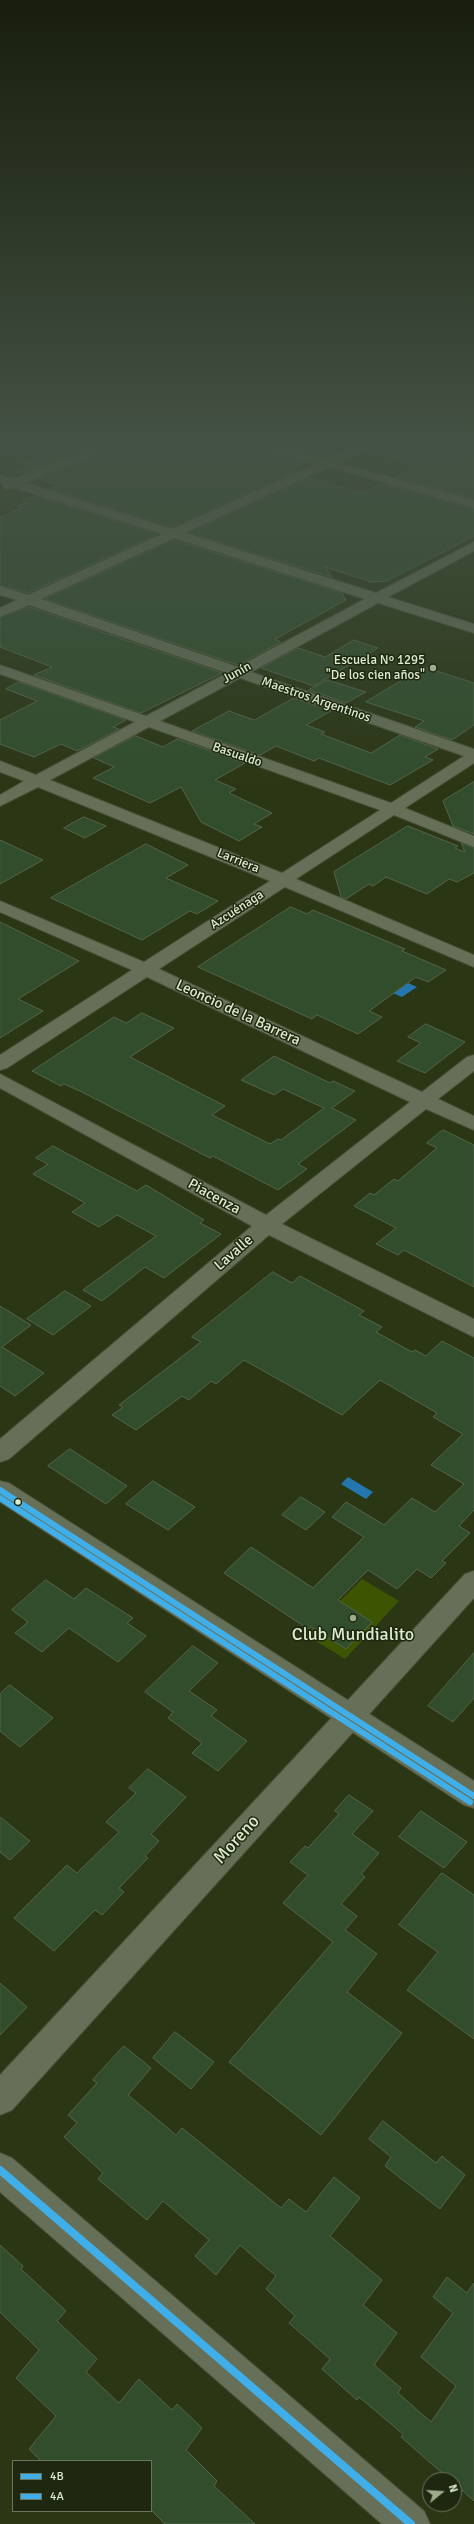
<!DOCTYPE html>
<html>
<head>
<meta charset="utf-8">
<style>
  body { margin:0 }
  #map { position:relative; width:474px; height:2524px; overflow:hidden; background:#2b3614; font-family:Signika,sans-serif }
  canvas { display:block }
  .legend { position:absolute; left:12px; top:2460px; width:140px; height:52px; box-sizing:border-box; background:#1e270f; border:1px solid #6b755b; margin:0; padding:5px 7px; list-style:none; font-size:12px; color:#deebcc }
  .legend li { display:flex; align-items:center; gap:8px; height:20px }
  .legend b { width:20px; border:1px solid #6b755b }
  .north { position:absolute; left:422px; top:2472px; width:40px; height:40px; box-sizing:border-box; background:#1e270f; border:1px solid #6b755b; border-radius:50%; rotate:72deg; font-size:11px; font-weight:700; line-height:16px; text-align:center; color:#deebcc }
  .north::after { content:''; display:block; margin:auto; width:14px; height:18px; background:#9fac8c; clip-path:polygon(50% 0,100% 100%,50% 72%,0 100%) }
</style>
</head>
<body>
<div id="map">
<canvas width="474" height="2524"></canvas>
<ul class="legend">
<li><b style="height:5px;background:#40afe9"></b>4B</li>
<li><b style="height:5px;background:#40afe9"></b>4A</li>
</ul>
<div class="north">N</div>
</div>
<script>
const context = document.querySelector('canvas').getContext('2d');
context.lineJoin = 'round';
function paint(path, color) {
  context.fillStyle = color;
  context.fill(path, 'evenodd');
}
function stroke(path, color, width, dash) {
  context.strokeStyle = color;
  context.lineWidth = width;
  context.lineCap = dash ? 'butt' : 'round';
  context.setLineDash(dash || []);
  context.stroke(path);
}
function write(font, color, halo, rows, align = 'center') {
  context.font = font + ' Signika,sans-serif';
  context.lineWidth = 3;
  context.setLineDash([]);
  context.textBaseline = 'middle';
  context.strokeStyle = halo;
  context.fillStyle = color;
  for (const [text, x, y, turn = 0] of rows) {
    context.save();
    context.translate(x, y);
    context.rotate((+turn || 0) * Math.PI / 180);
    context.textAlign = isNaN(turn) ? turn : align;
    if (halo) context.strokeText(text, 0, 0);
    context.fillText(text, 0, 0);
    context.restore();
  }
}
const green = new Path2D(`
  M362 1579 399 1601 345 1659 306 1635Z`);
const water = new Path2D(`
  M408 983 417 987 402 997 393 993Z
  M348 1477 373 1492 366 1499 341 1484Z`);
const building = new Path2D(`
  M94 442H104L23 474 16 472 30 466 21 463 65 445 78 448Z
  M123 442H244L247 445 306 463 287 472 292 473 172 527 50 489 59 485 39 479Z
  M268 442H352L321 456Z
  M381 442H474V498L396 477 414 468 403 465 408 462 366 451Z
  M309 478 363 493 382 484 474 509V536L387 581 372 582 325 567 332 577 189 533Z
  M35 496 158 534 28 593 0 585V517L22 508 17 506 27 503 22 501Z
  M174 540 342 593 346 600 275 639 281 642 238 665 45 599Z
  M29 607 222 673 141 713 34 675 52 667 0 647V618Z
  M354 640 378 648 314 686 261 668 298 648 325 657Z
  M424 667 474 683V725L452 740 415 727 424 721 366 702Z
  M328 680 366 692 346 703 309 690Z
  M19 682 126 720 113 727 119 729 77 751 61 744 34 757 0 744V720L37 701 6 689Z
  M294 698 331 711 306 725 325 732 321 734 371 753 400 735 438 749 425 757 433 760 390 785 319 758 314 761 276 746 260 755 192 731 229 711 254 720Z
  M136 736 163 747 177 739 245 763 215 780 236 789 229 793 272 813 254 824 262 827 239 841 201 822 181 787 150 803 93 778 114 767 94 758Z
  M474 782V834L453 826 443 801Z
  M84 817 106 826 85 838 64 828Z
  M408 826 458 846 455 848 465 852 461 843 474 848V873L457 882 449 879 427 894 386 877 373 886 369 884 346 899 341 897 334 872Z
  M0 840 43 860 0 884Z
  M146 844 188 865 166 878 218 901 197 914 190 911 142 940 51 898Z
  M291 907 307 914 313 910 405 949 402 951 446 970 428 982 416 977 369 1011 382 1017 358 1034 317 1015 312 1019 198 967Z
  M0 922 79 961 18 999 43 1011 0 1038Z
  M142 1013 174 1028 130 1057 225 1106 212 1115 270 1144 278 1139 281 1140 324 1108 283 1089 274 1095 241 1080 274 1056 330 1083 333 1081 355 1091 332 1108 356 1120 298 1164 307 1169 278 1190 213 1156 210 1158 82 1092 64 1084 61 1086 32 1071 114 1017 126 1023Z
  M426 1024 465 1042 425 1073 397 1061 421 1043 408 1037Z
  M443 1130 474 1145V1287L404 1250 398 1255 376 1244 396 1228 354 1206 370 1193 374 1195 394 1179 398 1181 437 1148 427 1143Z
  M53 1146 137 1191 146 1185 204 1220 200 1223 221 1234 164 1278 145 1267 102 1301 83 1290 156 1236 117 1215 99 1227 72 1212 85 1203 33 1174 48 1164 36 1158Z
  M273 1272 292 1283 300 1276 364 1311 359 1315 382 1327 376 1332 412 1352 415 1350 426 1356 442 1341 474 1358V1510L459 1526 470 1533 442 1561 446 1563 431 1578 417 1569 397 1589 368 1570 338 1600 372 1622 346 1649 311 1627 308 1629 224 1573 251 1547 313 1588 364 1537 332 1517 346 1502 384 1525 412 1498 435 1512 464 1484 431 1465 463 1434 433 1417 437 1413 380 1380 342 1415 244 1360 216 1384 211 1381 189 1400 182 1396 136 1430 112 1415 123 1407 119 1405 201 1342 192 1337Z
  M65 1291 91 1306 53 1335 27 1319Z
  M0 1306 31 1325 2 1347 44 1373 15 1396 0 1386Z
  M70 1449 127 1486 106 1504 48 1466Z
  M153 1481 195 1507 168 1530 126 1504Z
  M301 1497 325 1512 306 1530 282 1515Z
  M46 1580 74 1599 86 1588 133 1618 127 1623 146 1636 118 1662 69 1628 42 1652 15 1633 28 1622 12 1610Z
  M193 1646 218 1663 189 1691 217 1710 211 1716 247 1741 218 1771 192 1753 202 1743 168 1718 173 1712 145 1692Z
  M474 1653V1698L453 1722 428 1706Z
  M10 1685 53 1718 20 1747 0 1731V1694Z
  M148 1769 186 1797 151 1834 159 1841 145 1856 148 1858 119 1888 124 1892 102 1915 95 1910 54 1951 14 1918 67 1865 77 1873 119 1832 106 1822 136 1793 129 1788Z
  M349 1795 373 1811 352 1834 379 1853 361 1874 365 1877 341 1904 357 1916 345 1930 377 1954 347 1992 402 2033 321 2135 229 2062 333 1942 283 1903 308 1875 290 1862 305 1846 308 1848 339 1814 335 1811Z
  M421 1811 467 1842 444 1868 399 1837Z
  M0 1817 30 1841 10 1860 0 1852Z
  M442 1873 474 1895V2039L407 1990 438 1952 399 1925Z
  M0 1983 27 2007 0 2035Z
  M175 2032 214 2062 191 2089 153 2058Z
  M124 2046 151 2068 128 2095 176 2135 182 2128 281 2208 289 2199 306 2212 334 2177 360 2198 330 2236 382 2280 363 2305 397 2333 374 2365 401 2388 398 2393 431 2422 456 2386 421 2357 453 2313 433 2297 447 2277 467 2293 474 2283V2501L454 2483V2480H450L401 2437 403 2434 359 2397 357 2400 322 2369 330 2359 289 2323 295 2316 266 2289 276 2276 240 2245 216 2275 195 2256 209 2240 163 2201 147 2220 98 2179 103 2173 64 2137 77 2123 68 2115 97 2083 93 2080Z
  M383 2121 436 2163 442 2156 465 2175 440 2209 385 2166 391 2157 369 2139Z
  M0 2245 23 2266 21 2269 66 2311 57 2321 97 2359 86 2372 119 2403 139 2379 172 2410 177 2404 202 2428 186 2450 217 2481 214 2486 255 2524H165L151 2510V2461H41L29 2449 56 2416 16 2378 39 2350 0 2312Z`);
const street = new Path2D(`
  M107 442H122L26 483 172 529 316 464 247 444 245 442H263L326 459 365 442H380L378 444 339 463 474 500V508L329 467 185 533 376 593 474 542V551L388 597 474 624V633L378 603 251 672 474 749V763L405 808 474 836V847L394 815 296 879 474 955V967L285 887 159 969 422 1092 467 1057 474 1055V1071L438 1099 474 1116V1130L426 1109 282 1224 474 1319V1337L269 1235 9 1459 0 1462V1439L252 1226 0 1088V1074L266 1215 410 1102 147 977 7 1068 0 1070V1055L132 970 0 912V901L144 962 270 881 38 787 0 806V795L24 781 0 772V761L36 775 135 722 0 674V665L146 716 227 673 29 605 0 617V608L17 600 0 595V586L28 595 162 534 15 488 4 489 3 484 0 483V475L14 479ZM174 538 365 599 238 667 41 599ZM240 678 464 756 391 803 160 721ZM149 727 380 810 282 873 50 780Z
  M474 1571V1598L12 2110 0 2115V2075L465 1574Z
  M0 2153 12 2158 424 2511 430 2524H382L0 2192Z`);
const secondary = new Path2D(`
  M0 1481 9 1483 474 1781V1808L464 1805 0 1502Z`);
const bus1Far1 = new Path2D(`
  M0 1490 474 1796`);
const bus1 = new Path2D(`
  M0 2170 411 2524`);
const bus2 = new Path2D(`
  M0 1498 470 1802`);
const markers = [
  [433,668,4,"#9fac8c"],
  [18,1502,3.5,"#deebcc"],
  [353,1618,4,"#9fac8c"]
];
const farPoinames = [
  ["Escuela Nº 1295",425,661],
  ["\"De los cien años\"",425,676]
];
const farStreetnames = [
  ["Junín",237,673,-29],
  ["Maestros Argentinos",316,700,19],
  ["Basualdo",237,755,19],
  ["Larriera",238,861,22],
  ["Azcuénaga",237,910,-33]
];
const streetNames = [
  ["Leoncio de la Barrera",238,1013,25],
  ["Piacenza",214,1197,29],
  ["Lavalle",234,1253,-41]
];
const nearPoinames = [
  ["Club Mundialito",353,1635]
];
const nearStreetnames = [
  ["Moreno",237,1840,-48]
];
paint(green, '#3d5403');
paint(water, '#2476af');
paint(building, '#314d2c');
stroke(building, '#55644c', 1);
stroke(street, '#464f36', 2);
stroke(secondary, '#464f36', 2);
paint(street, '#666f57');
paint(secondary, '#666f57');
stroke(bus1Far1, '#40afe9', 6);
stroke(bus1, '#40afe9', 8);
stroke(bus2, '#40afe9', 6);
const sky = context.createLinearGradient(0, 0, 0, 795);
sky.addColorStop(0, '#181e0b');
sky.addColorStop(0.56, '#445245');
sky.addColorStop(1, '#44524500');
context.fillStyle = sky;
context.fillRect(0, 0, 474, 795);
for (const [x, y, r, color] of markers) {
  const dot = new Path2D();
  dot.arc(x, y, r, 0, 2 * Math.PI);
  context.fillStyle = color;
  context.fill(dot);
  stroke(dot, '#1e270f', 1.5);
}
write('13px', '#deebcc', '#1e270f', farPoinames, 'right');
write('13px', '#deebcc', '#1e270f', farStreetnames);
write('15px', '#deebcc', '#1e270f', streetNames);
write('18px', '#deebcc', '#1e270f', nearPoinames);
write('18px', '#deebcc', '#1e270f', nearStreetnames);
</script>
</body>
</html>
